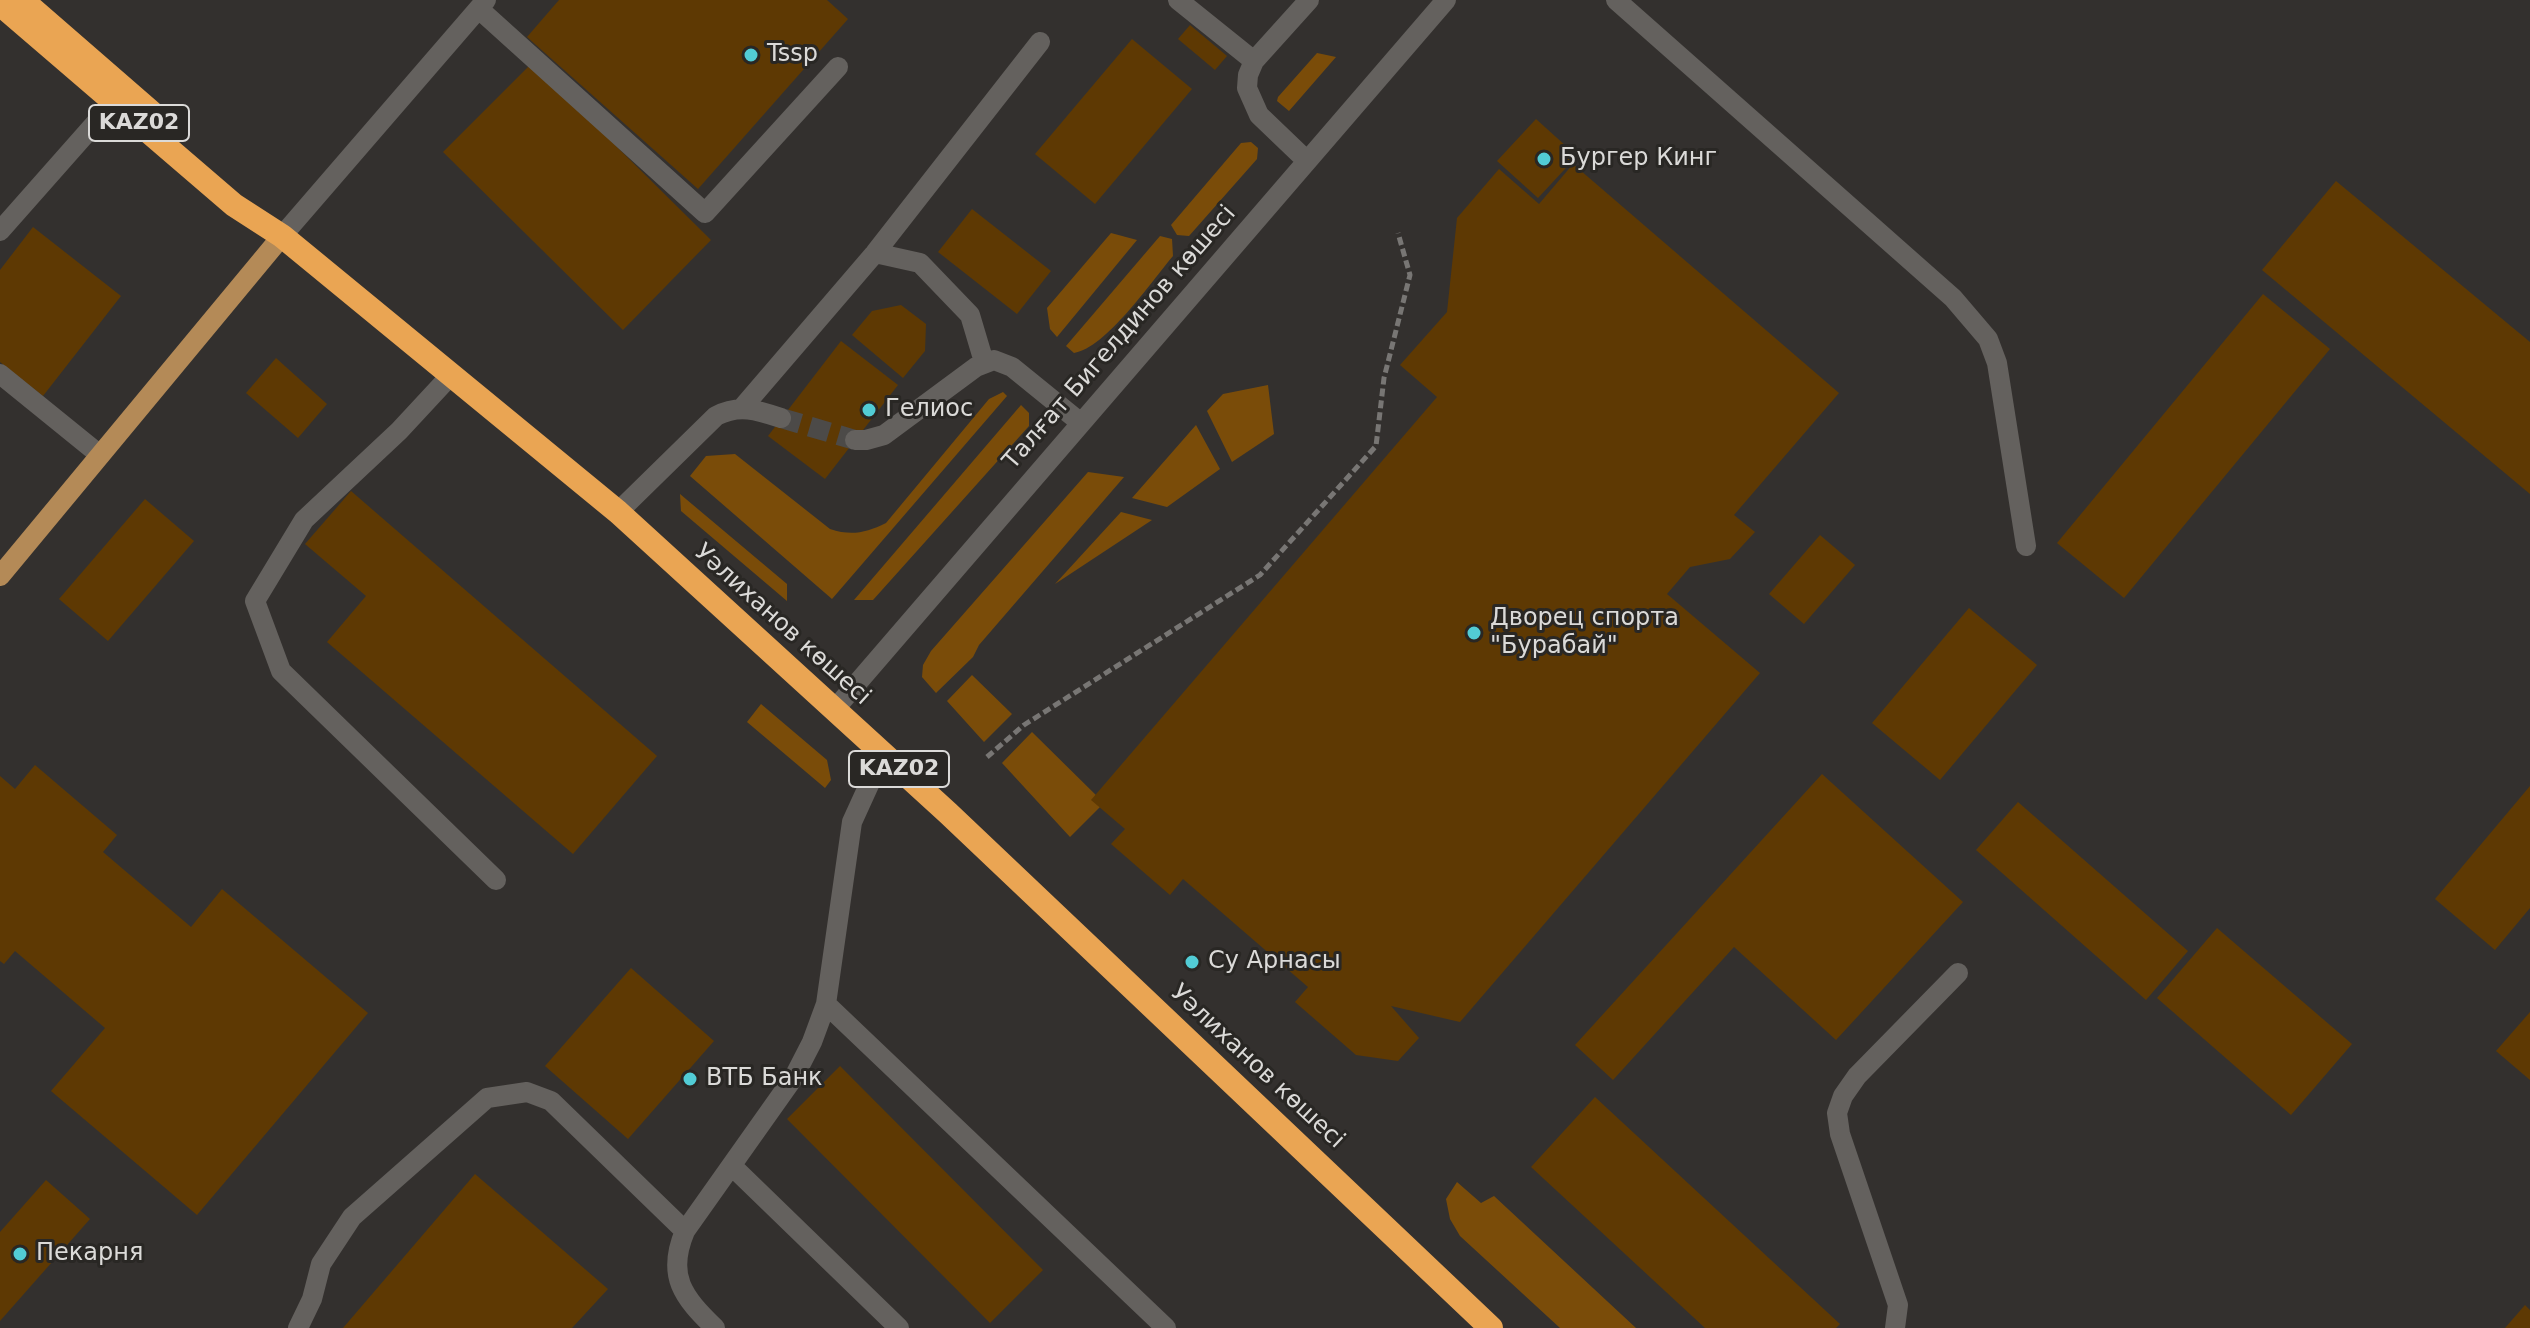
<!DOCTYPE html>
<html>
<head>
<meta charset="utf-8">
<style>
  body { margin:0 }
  canvas { display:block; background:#33302e }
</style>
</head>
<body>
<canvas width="2530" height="1328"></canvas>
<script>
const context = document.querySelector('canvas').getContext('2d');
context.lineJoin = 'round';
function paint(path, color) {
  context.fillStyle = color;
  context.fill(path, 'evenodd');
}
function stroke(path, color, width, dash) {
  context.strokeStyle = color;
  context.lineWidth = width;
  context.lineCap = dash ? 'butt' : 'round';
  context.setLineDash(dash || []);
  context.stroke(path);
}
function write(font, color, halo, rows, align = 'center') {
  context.font = font + ' "DejaVu Sans",sans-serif';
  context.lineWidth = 6;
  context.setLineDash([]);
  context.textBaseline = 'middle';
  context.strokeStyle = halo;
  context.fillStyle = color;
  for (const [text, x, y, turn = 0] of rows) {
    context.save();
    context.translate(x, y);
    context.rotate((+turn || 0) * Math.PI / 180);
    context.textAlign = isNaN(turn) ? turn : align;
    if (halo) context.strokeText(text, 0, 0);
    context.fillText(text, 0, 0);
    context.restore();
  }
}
const green = new Path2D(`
  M1317 53 1336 57 1289 111 1277 101 1278 97Z
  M1251 142 1258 148 1257 159 1189 236 1177 235 1171 225 1241 143Z
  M1111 233 1137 240 1057 337 1050 329 1047 308Z
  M1160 236 1172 239 1173 256C1151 282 1106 348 1074 353L1066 346Z
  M1268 385 1274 434 1232 462 1207 411 1223 394Z
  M1003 392 1007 396 832 599 690 476 706 456 735 454 830 529C851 536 866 533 886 523L989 399Z
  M1021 405 1029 413V426L873 600H854Z
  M1196 425 1220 469 1167 507 1132 498Z
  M1088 472 1124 477 979 645 973 657 936 693 922 677 923 665 931 651Z
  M680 494 787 584V601L681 511Z
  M1121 512 1152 520 1055 584Z
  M972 675 1012 714 984 742 947 701Z
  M761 704 827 760 831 780 825 788 747 722Z
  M1032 732 1104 803 1070 837 1002 763Z
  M1457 1182 1481 1203 1494 1196 1636 1328H1560L1460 1236 1450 1219 1446 1199Z`);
const building = new Path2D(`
  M559 0H827L848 19 698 189 527 37Z
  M1190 25 1227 56 1215 70 1178 39Z
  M1132 39 1192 89 1095 204 1035 154Z
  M532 63 711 240 623 330 443 152Z
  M1536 119 1577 156 1538 198 1497 161Z
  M1573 164 1839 393 1734 515 1755 532 1730 559 1690 567 1667 594 1760 673 1460 1022 1391 1006 1419 1038 1398 1061 1356 1055 1295 1002 1308 987 1183 879 1170 895 1111 844 1125 829 1091 800 1437 397 1400 365 1447 312 1457 218 1499 169 1539 204Z
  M2336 181 2530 342V494L2262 270Z
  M972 209 1051 271 1017 314 938 252Z
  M33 227 121 296 43 396 0 362V270Z
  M2263 294 2330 349 2124 598 2057 543Z
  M901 305 926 324 925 351 903 378 852 335 872 311Z
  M841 341 898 385 825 479 768 436Z
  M276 358 327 404 298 438 246 393Z
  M351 491 657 756 573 854 327 642 366 596 305 544Z
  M145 499 194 541 108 641 59 599Z
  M1820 535 1855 565 1804 624 1769 594Z
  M1969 608 2037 665 1940 780 1872 723Z
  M35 765 117 835 103 852 191 927 222 889 368 1013 197 1215 51 1091 105 1028 15 951 4 964 0 961V776L15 789Z
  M1822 774 1963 902 1836 1040 1734 947 1613 1080 1575 1045Z
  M2530 786V908L2495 950 2435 899Z
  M2018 802 2188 951 2146 1000 1976 850Z
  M2217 928 2352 1044 2291 1115 2157 998Z
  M631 968 714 1041 628 1139 545 1066Z
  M2530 1012V1080L2496 1051Z
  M840 1066 1043 1270 990 1323 787 1119Z
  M1595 1097 1840 1324 1836 1328H1705L1531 1167Z
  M475 1174 608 1289 572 1328H343Z
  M46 1180 90 1219 0 1321V1232Z
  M2525 1305 2530 1310V1328H2505Z`);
const minorTunnel = new Path2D(`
  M781 418 855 440`);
const path = new Path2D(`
  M987 757 1024 725 1260 575 1376 446 1384 378 1410 275 1398 233`);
const minor = new Path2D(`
  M1178 0 1254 61
  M1616 0 1953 298 1988 339 1997 363 2026 546
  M479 9 705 213 838 67
  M1307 161 1259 115 1247 88 1248 75 1254 61 1309 0
  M0 231 114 102
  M282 236 486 0
  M875 253 920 263 970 315 984 362
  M0 374 100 455
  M451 375 399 431 304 520 255 601 281 671 496 880
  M742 408 875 253 1040 42
  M855 440H866L884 435 976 367 994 360 1012 367 1081 423
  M618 512 716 416C739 404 757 410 781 418
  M834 710 1446 0
  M826 1004 1166 1328
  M732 1166 899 1328
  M298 1328 312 1299 321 1264 352 1217 487 1098 527 1092 551 1101 685 1231
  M715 1328C683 1297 666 1276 685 1231L794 1077 812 1042 826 1004 852 822 883 754
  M1895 1328 1898 1305 1840 1134 1837 1113 1843 1096 1857 1076 1958 973`);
const major = new Path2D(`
  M0 576 282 236`);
const highway = new Path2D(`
  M22 0 159 119
  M0 4 234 205 282 236 618 512 948 813 1491 1328`);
const markers = [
  [751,55,8,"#52ccd5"],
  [1544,159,8,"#52ccd5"],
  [869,410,8,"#52ccd5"],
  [1474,633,8,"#52ccd5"],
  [1192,962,8,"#52ccd5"],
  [690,1079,8,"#52ccd5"],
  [20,1254,8,"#52ccd5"]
];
const shields = [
  [139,123,100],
  [899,769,100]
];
const shieldNames = [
  ["KАZ02",139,123],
  ["KАZ02",899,769]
];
const poiNames = [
  ["Tssp",767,55],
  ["Бургер Кинг",1560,159],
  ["Гелиос",885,410],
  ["Дворец спорта",1490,619],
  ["\"Бурабай\"",1490,647],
  ["Су Арнасы",1208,962],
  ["ВТБ Банк",706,1079],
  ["Пекарня",36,1254]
];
const streetNames = [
  ["Талғат Бигелдинов көшесі",1120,338,-49],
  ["Уәлиханов көшесі",782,625,42],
  ["Уәлиханов көшесі",1257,1067,43]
];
paint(green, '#7a4c09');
paint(building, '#5e3903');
stroke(minorTunnel, '#4c4a48', 20, [20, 10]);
stroke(path, '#787674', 5, [8, 4]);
stroke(minor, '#64615e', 20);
stroke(major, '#b48a57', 20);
stroke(highway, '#eaa553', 24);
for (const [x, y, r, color] of markers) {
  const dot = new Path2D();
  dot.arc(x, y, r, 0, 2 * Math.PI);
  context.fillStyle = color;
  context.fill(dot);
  stroke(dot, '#292724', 3);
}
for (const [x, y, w] of shields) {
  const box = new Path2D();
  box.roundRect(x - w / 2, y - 18, w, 36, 6);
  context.fillStyle = '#292724';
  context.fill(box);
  stroke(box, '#dbdad8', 2);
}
write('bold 22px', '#dbdad8', null, shieldNames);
write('24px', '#dbdad8', '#292724', poiNames, 'left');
write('24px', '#dbdad8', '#292724', streetNames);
</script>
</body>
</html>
